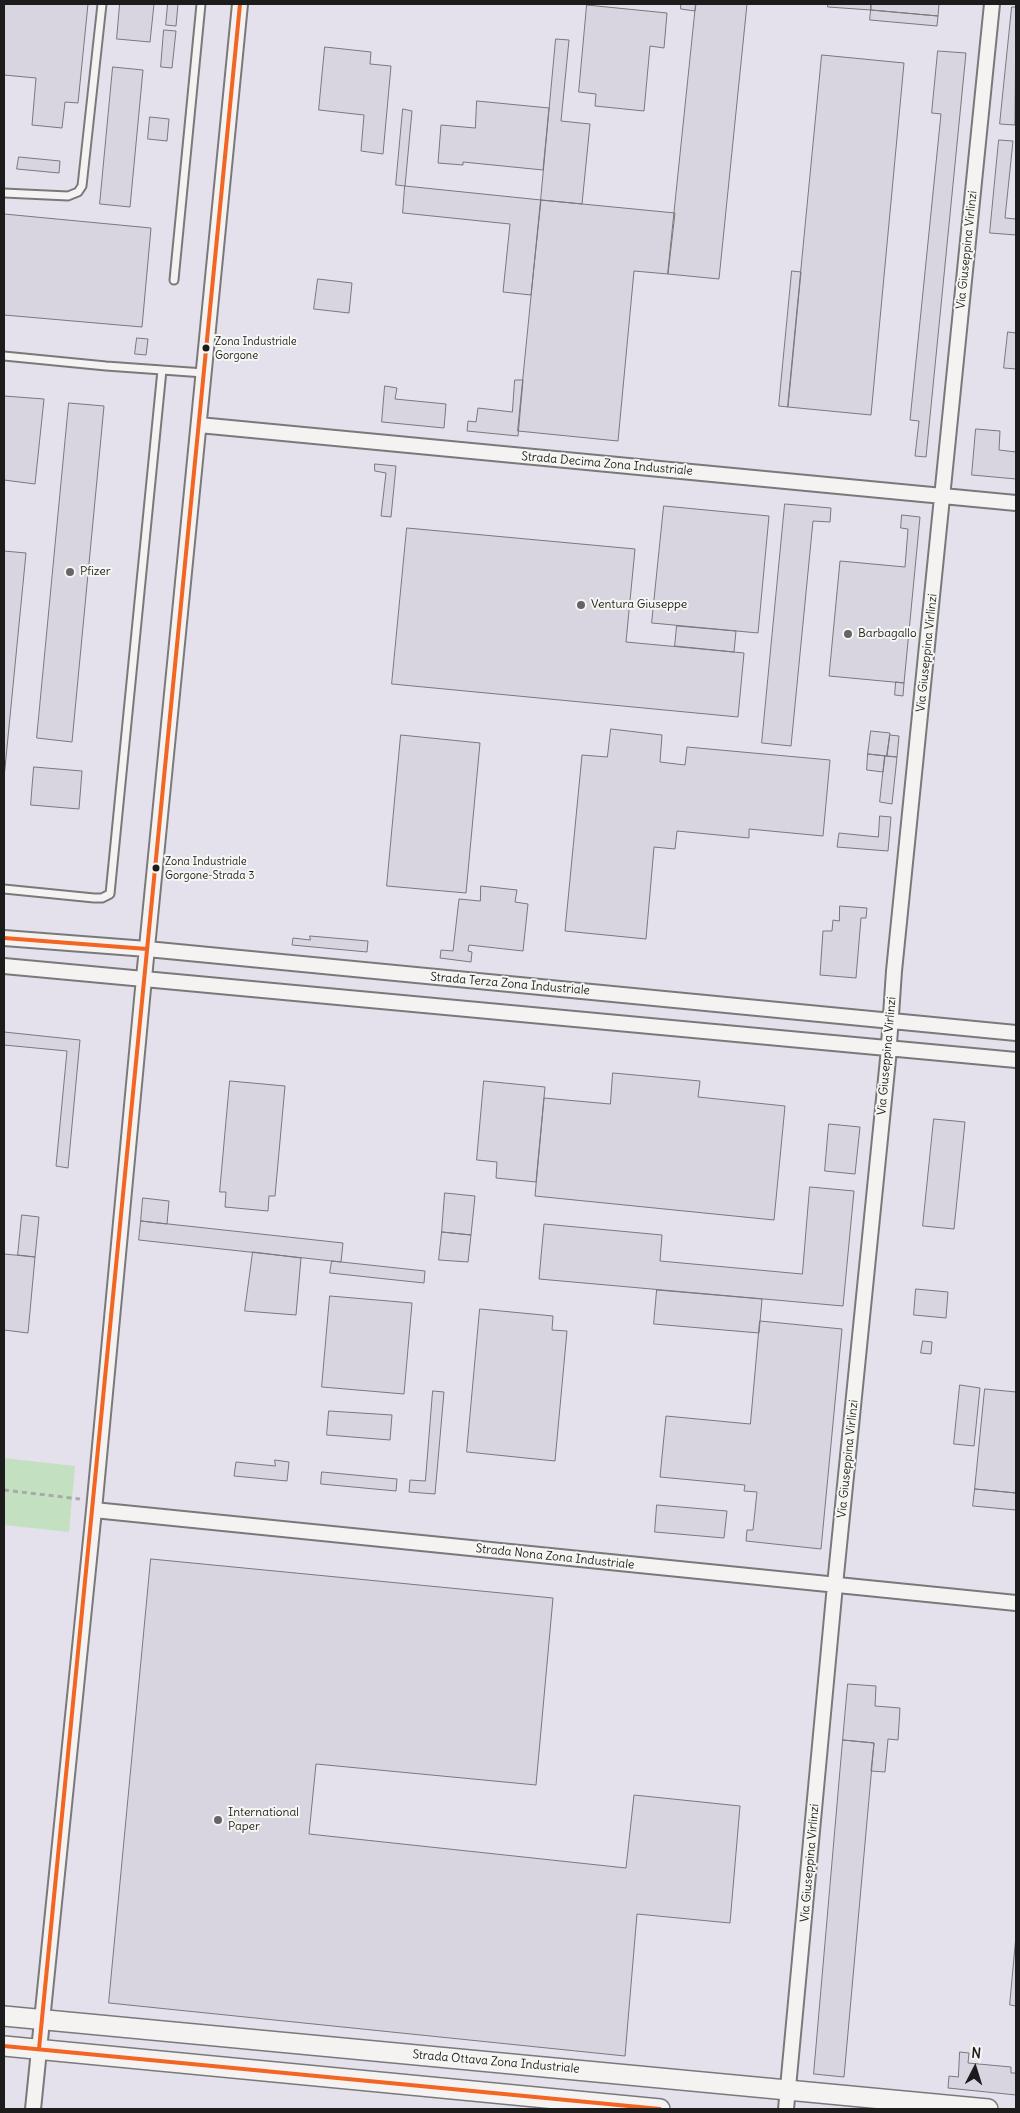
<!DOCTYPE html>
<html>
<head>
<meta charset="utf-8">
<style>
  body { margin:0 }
  #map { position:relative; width:1020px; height:2113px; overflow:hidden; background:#eceaee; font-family:Delius,sans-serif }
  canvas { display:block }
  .frame { position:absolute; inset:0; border:5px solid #1c1c1c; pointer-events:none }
  .north { position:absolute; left:950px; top:2043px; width:50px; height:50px; -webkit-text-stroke:4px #f6f6f2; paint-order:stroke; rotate:5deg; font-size:14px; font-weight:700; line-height:20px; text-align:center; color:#1c1c1c }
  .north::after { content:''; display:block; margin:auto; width:18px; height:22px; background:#1c1c1c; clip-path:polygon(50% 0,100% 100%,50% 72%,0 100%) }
</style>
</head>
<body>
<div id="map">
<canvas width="1020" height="2113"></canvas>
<div class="frame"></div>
<div class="north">N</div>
</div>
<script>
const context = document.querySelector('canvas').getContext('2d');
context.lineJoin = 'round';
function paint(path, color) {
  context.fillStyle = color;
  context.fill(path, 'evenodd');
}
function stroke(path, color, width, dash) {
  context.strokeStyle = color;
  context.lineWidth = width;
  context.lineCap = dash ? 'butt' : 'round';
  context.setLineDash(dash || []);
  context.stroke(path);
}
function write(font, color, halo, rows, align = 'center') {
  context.font = font + ' Delius,sans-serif';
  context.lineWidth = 4;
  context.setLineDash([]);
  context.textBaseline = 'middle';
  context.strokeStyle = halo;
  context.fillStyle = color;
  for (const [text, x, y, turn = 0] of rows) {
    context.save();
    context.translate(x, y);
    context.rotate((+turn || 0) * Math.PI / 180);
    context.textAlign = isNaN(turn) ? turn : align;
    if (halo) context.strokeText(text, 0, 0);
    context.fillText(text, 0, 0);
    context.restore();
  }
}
const built = new Path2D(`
  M4 4H1016V2109H4Z`);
const green = new Path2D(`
  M4 1458 75 1466 69 1532 4 1525Z`);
const building = new Path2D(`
  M4 4H88L78 103 65 102 62 128 32 125 36 78 4 75Z
  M120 4H154L150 42 117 39Z
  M168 4H178L176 26 166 25Z
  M681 4H696L695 11 681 9Z
  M696 4H747L719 279 668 274Z
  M828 4H871V10L828 7Z
  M871 4H939L938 16 871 10Z
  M587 5 667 13 664 48 650 46 644 111 595 106 596 94 579 92Z
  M1012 7H1016L1015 125 1000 124Z
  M871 10 938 16 937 26 870 20Z
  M164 30 176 31 172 68 161 67Z
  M556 39 569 40 561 121 590 124 582 204 541 200Z
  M325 47 371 52 370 64 391 66 383 154 361 151 364 115 319 110Z
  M938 51 966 53 926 457 915 456 919 421 910 420 941 114 932 113Z
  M822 55 904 63 871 415 788 407Z
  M113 67 143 70 130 207 100 204Z
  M477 101 549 108 543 170 463 162V165L438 163 441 125 475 128Z
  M403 109 412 111 405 186 396 185Z
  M150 117 169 119 167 141 148 139Z
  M999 140 1013 141 1005 218 1016 219V235L990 233Z
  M19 157 60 161 59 173 17 169Z
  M405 186 541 200 531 295 503 292 510 224 403 213Z
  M541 200 675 213 668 274 634 271 618 441 518 431Z
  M4 214 151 228 142 327 4 315Z
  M792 271 801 272 788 407 779 406Z
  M318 279 352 283 349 313 314 309Z
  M1008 332 1016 333V369L1004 368Z
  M137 338 148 339 146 355 135 354Z
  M515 380H523L518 436 467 431 468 421 476 422 478 408 512 412Z
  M385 386 397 388 395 399 446 404 444 428 382 422Z
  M4 396 44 399 35 484 4 480Z
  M69 403 104 406 72 742 37 738Z
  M976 429 1000 431 999 450 1016 452V479L972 475Z
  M375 464 396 466 391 517 381 516 386 473 375 471Z
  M785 504 831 508 830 522 813 521 791 746 762 743Z
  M664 506 769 516 758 633 652 623Z
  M902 515 920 517 904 683 829 676 840 561 905 567 908 529 901 528Z
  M407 528 635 549 626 642 744 653 738 717 392 684Z
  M4 551 26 553 4 778Z
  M677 626 736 631 734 652 675 646Z
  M896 682 904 683 903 696 895 695Z
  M611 729 662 735 660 762 685 765 687 747 830 760 823 836 749 829V838L677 831 675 849 654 847 646 939 565 931 582 755 607 757Z
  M871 731 890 733 887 756 868 754Z
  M401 735 480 743 466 893 387 886Z
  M890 735 899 736 897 757 887 756Z
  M868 754 885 756 883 772 867 770Z
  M885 756 897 757 892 804 880 802Z
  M34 767 82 771 79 809 31 805Z
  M880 816 891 817 888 851 837 847 839 833 878 837Z
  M481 886 517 890 515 902 528 904 523 951 469 945 468 951 472 952 471 962 440 958 441 950 453 951 459 899 480 901Z
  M840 906 867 908 866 918H861L856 978 820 975 823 931H832L833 920 839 921Z
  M310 936 368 941 367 952 292 945 293 938 310 940Z
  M4 1032 80 1040 68 1168 56 1166 67 1051 4 1045Z
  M613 1073 700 1081 698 1097 785 1106 774 1220 535 1196 544 1098 610 1104Z
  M230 1081 285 1086 275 1196H269L268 1211 225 1207 226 1192H220Z
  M484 1081 545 1087 536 1182 496 1178 497 1162 477 1160Z
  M934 1119 965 1122 954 1229 923 1226Z
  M829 1124 860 1127 855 1174 825 1171Z
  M810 1187 854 1191 843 1306 539 1279 544 1224 662 1235 660 1261 802 1274Z
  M445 1193 475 1196 471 1235 442 1232Z
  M143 1198 169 1201 167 1224 141 1221Z
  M22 1215 39 1217 35 1257 18 1255Z
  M141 1221 343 1243 341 1262 139 1240Z
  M442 1232 471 1235 468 1262 439 1260Z
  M253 1252 301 1258 296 1315 245 1311Z
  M4 1254 35 1257 28 1333 4 1330Z
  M332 1261 425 1271 424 1283 330 1273Z
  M916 1289 948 1292 946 1318 914 1315Z
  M657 1290 762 1299 759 1333 654 1324Z
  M330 1296 412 1303 404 1394 322 1387Z
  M480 1309 553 1316 552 1330 567 1331 555 1461 467 1452Z
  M760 1321 842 1329 821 1549 746 1541 747 1530H753L757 1492 744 1491 745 1485 660 1477 666 1416 750 1424Z
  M923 1341 932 1342 931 1354 921 1353Z
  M960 1385 980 1388 974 1446 954 1444Z
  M985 1389 1016 1392V1493L975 1489Z
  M433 1391 444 1392 435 1494 409 1492 410 1480 425 1481Z
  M329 1411 392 1415 390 1440 327 1435Z
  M275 1460 289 1462 287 1481 234 1476 236 1462 275 1466Z
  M322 1472 397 1479 396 1491 321 1484Z
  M975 1489 1016 1493V1510L973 1506Z
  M657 1505 727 1511 724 1538 655 1532Z
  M151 1559 553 1598 536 1785 316 1764 309 1834 626 1868 634 1795 740 1806 730 1923 637 1914 625 2056 109 2003Z
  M848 1684 876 1686 875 1706 900 1708 898 1740 888 1739 885 1772 871 1771 874 1743 843 1740Z
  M843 1740 874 1743 844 2077 814 2074Z
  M1016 1936V2006L1010 2005Z
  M960 2052 969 2053 968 2063 1011 2067V2073H1016V2095L948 2088 949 2076 958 2077Z`);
const path = new Path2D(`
  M4 1490 80 1499`);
const service = new Path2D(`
  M4 193 68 196 78 192 82 186 102 4
  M174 280 201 4
  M4 356 106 366 204 373
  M4 889 94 898H102L110 894 162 370`);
const minor = new Path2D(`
  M199 425 1016 503
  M4 938 147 949 1016 1033
  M4 966 1016 1060
  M94 1510 1016 1603
  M33 2109 94 1510 144 978 240 4
  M786 2109 835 1585 888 1059 894 971 992 4`);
const secondary = new Path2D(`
  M4 2016 988 2109
  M4 2046 660 2109`);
const bus1 = new Path2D(`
  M4 938 147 949
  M4 2046 660 2109
  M39 2049C109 1368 173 686 240 4`);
const markers = [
  [206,348,4.5,"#1c1c1c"],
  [70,572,5,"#656466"],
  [581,605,5,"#656466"],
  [848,634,5,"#656466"],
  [156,868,4.5,"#1c1c1c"],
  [218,1820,5,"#656466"]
];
const busNames = [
  ["Zona Industriale",215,342],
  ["Gorgone",215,356],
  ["Zona Industriale",165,862],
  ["Gorgone-Strada 3",165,876]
];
const streetNames = [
  ["Via Giuseppina Virlinzi",967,250,-84],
  ["Strada Decima Zona Industriale",607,464,5],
  ["Via Giuseppina Virlinzi",927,653,-84],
  ["Strada Terza Zona Industriale",510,984,5],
  ["Via Giuseppina Virlinzi",887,1056,-85],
  ["Via Giuseppina Virlinzi",848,1459,-84],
  ["Strada Nona Zona Industriale",555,1557,6],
  ["Via Giuseppina Virlinzi",810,1863,-85],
  ["Strada Ottava Zona Industriale",496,2062,5]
];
const poiNames = [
  ["Pfizer",80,572],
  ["Ventura Giuseppe",591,605],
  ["Barbagallo",858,634],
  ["International",228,1813],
  ["Paper",228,1827]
];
paint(built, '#e4e1ed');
paint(green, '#c3e1c1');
paint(building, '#d8d5e0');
stroke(building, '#7a797a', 1);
stroke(service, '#7a797a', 11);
stroke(minor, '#7a797a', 18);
stroke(secondary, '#7a797a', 22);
stroke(path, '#aaa9a9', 3, [5, 4]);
stroke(service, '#f4f3f2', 7);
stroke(minor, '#f4f3f2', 14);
stroke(secondary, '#f4f3f2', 19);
stroke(bus1, '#f26522', 4);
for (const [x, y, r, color] of markers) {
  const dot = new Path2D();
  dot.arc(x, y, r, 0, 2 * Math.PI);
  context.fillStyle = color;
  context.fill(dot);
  stroke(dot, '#f6f6f2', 2);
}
write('11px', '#1c1c1c', '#f6f6f2', busNames, 'left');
write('12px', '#1c1c1c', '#f6f6f2', streetNames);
write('12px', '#1c1c1c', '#f6f6f2', poiNames, 'left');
</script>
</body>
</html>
